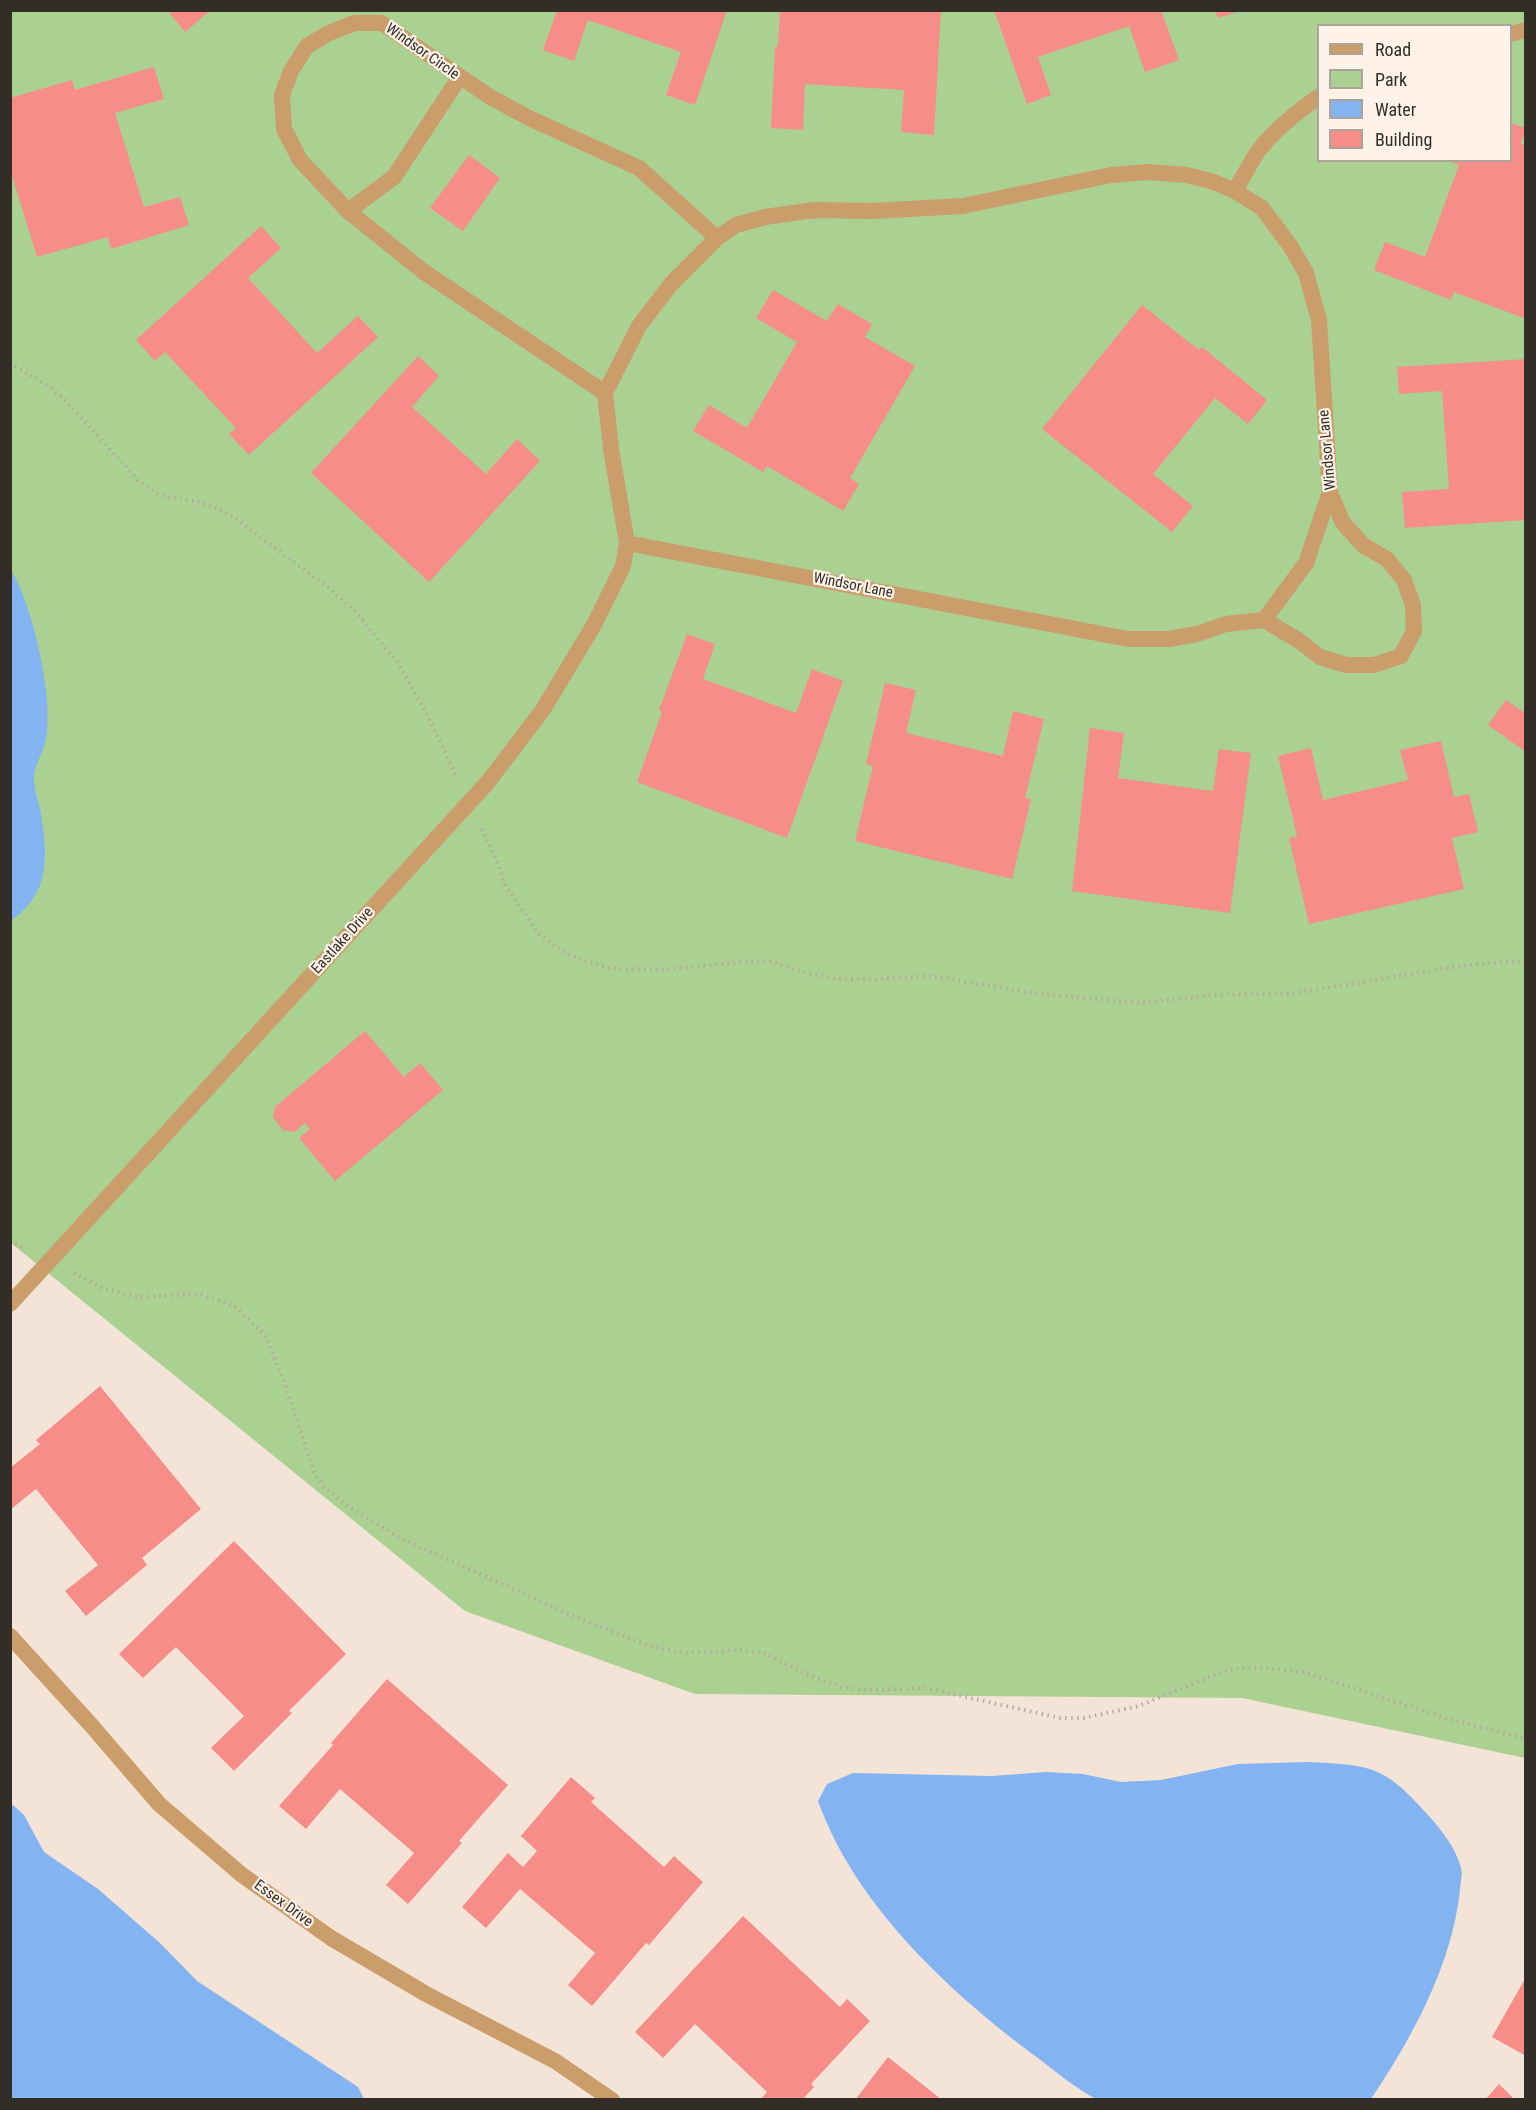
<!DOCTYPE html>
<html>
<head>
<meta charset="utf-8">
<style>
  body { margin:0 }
  #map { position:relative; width:1536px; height:2110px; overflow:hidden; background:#f4e4d8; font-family:"Roboto Condensed",sans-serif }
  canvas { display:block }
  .frame { position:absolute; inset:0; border:12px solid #332d28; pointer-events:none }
  .legend { position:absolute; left:1317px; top:24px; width:195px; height:138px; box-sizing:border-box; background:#fff2e8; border:2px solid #ada39b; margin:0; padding:8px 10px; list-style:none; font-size:18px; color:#332d28 }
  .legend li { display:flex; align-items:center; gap:12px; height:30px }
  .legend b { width:30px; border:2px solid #ada39b }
</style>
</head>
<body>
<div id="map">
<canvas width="1536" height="2110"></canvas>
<div class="frame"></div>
<ul class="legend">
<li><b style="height:8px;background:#ca9d6b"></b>Road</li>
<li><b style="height:16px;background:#aad191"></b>Park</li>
<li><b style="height:16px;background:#83b4f1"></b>Water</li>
<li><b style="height:16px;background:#f78d88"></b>Building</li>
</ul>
</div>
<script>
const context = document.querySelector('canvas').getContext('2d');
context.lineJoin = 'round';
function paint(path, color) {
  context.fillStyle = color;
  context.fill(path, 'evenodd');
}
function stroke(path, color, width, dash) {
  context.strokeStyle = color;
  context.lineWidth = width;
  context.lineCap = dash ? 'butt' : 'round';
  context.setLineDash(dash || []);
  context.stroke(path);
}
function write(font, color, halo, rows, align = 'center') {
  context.font = font + ' "Roboto Condensed",sans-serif';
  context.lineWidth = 4.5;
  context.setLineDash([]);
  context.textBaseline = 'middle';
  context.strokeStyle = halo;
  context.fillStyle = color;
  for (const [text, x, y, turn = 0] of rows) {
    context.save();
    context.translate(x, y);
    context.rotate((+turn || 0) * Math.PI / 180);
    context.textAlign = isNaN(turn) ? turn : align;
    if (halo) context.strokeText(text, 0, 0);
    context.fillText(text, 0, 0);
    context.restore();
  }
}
const green = new Path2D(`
  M10 11H1525V1758L1242 1698 695 1694 465 1611 11 1243ZM1318 26H1510V160H1318Z`);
const water = new Path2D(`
  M11 570C33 605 54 699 46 739 44 752 34 765 34 778 34 791 39 802 41 814 48 860 50 892 11 921Z
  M1307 1762C1370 1765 1384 1765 1427 1814 1441 1829 1456 1848 1461 1868 1463 1874 1460 1884 1460 1890 1452 1965 1412 2038 1371 2099L1098 2100C1073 2087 1053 2069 1031 2053 945 1988 855 1904 818 1801L827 1784 853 1773 992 1776 1046 1772 1083 1774 1121 1782 1161 1780 1238 1764Z
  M13 1805 24 1815 44 1852 98 1889 160 1943 197 1981 358 2087 364 2099H11L10 1807Z`);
const building = new Path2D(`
  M167 10H211L185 32Z
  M557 10H727L695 105 666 95 681 52 588 20 574 61 543 50Z
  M780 10H941L934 135 901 132 904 90 805 84 803 130 771 128 775 47H778Z
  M994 10H1161L1179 60 1145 72 1129 26 1038 57 1051 95 1027 104Z
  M1215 10H1240V11L1218 18Z
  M154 67 164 99 115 113 144 207 180 197 189 225 111 249 108 237 37 257 10 169V98L72 80 75 90Z
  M1510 123 1526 128 1521 144 1526 146V319L1454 292 1451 300 1374 270 1385 242 1425 257 1459 165 1447 160H1510Z
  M469 155 500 178 463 231 430 208Z
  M261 226 281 248 248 278 317 353 358 316 378 337 249 455 229 434 236 428 165 352 155 361 136 340Z
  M773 290 827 321 838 304 872 324 865 337 915 366 850 478 859 484 843 511 767 466 763 472 693 431 709 405 747 428 797 342 756 318Z
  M1142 305 1199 350 1202 347 1267 400 1248 424 1215 398 1153 474 1193 506 1172 532 1042 429Z
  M418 356 439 376 412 407 486 474 517 439 540 461 429 582 311 473Z
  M1526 359V520L1405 528 1402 492 1449 489 1442 391 1399 394 1397 367Z
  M687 634 715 644 703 679 796 713 812 669 843 681 787 838 637 782 662 712 659 710Z
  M885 683 916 690 906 733 1003 756 1013 711 1044 719 1025 798 1031 799 1012 879 855 841 873 766 866 764Z
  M1506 700 1526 714V752L1488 725Z
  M1090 728 1124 733 1118 778 1213 791 1219 749 1251 753 1230 913 1072 891Z
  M1441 741 1454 797 1469 794 1478 832 1452 838 1464 889 1309 924 1289 838 1297 836 1278 756 1311 748 1323 800 1408 780 1400 750Z
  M365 1031 404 1077 420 1063 443 1090 335 1181 299 1138 310 1129 305 1123 295 1132 283 1130 273 1117 275 1107Z
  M100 1386 201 1509 142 1558 147 1565 86 1616 65 1591 98 1565 36 1489 10 1510V1468L40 1444 36 1440Z
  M234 1541 346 1654 289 1711 292 1713 234 1771 211 1748 244 1716 176 1647 143 1678 119 1654Z
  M387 1679 508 1785 459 1841 462 1843 408 1904 386 1885 414 1853 340 1789 306 1829 279 1806 333 1745 331 1743Z
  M571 1777 595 1798 591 1802 664 1867 674 1856 703 1882 649 1945 646 1943 592 2006 568 1985 595 1953 520 1889 486 1928 462 1907 508 1853 523 1867 537 1851 521 1836Z
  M743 1916 840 2007 847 1999 870 2021 811 2084 814 2087 802 2100H760L767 2092 695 2024 663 2058 635 2032Z
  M1526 1977V2056L1492 2037Z
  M888 2057 942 2100H855Z
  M1499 2084 1515 2100H1485Z`);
const path = new Path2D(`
  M10 363 44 383 63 398 138 480 159 495 199 502 219 509 238 520 326 586 354 610 398 663 427 714 456 776
  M482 829 495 856 505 885 538 933 560 950 584 961 611 968 656 970 753 961 772 962 801 972 835 979H876L930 976 1039 994 1139 1003 1214 995 1290 994 1428 971 1478 964 1526 961
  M10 1241 24 1248
  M74 1273 102 1288 140 1297 200 1294 234 1306 265 1335 285 1384 315 1475 325 1488 354 1510 400 1538 571 1615 641 1643 663 1649 687 1653 740 1650 764 1653 808 1675 842 1687 870 1690 926 1688 1060 1718H1084L1139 1706 1224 1671 1242 1668 1276 1669 1304 1672 1449 1719 1526 1739`);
const service = new Path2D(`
  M348 211 394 177 459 78
  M1264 620 1306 563 1330 492`);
const minor = new Path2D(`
  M1510 34 1526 30
  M1235 191C1243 177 1250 163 1259 150 1275 129 1297 112 1318 97
  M605 393 424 272 348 211 300 160 284 129 282 95 291 71 307 46 329 33 354 23H382L490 97 529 118 639 168 717 238
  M10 1304 488 782 542 711 594 625 623 566 627 543 611 449 605 393 639 326 671 284 717 238 736 225 765 217 815 210 873 211 963 206 1111 175 1147 172 1187 175 1214 182 1235 191 1262 208 1291 247 1306 273 1319 320 1330 492 1343 523 1364 546 1387 559 1404 580 1413 605 1414 631 1401 656 1374 665H1346L1320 657 1298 640 1264 620 1226 624 1197 634 1168 639H1128L627 543
  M10 1636 91 1725 159 1804 242 1875 331 1938 426 1994 555 2061 612 2100`);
const streetNames = [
  ["Windsor Circle",422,52,35],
  ["Windsor Lane",1328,450,-95],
  ["Windsor Lane",853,586,11],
  ["Eastlake Drive",343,941,-48],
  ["Essex Drive",283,1904,36]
];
paint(green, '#aad191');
paint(water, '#83b4f1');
paint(building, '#f78d88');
stroke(path, '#b5a89e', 4, [1.5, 4.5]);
stroke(service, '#ca9d6b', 16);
stroke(minor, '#ca9d6b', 16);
write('15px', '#332d28', '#fff2e8', streetNames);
</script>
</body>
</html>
